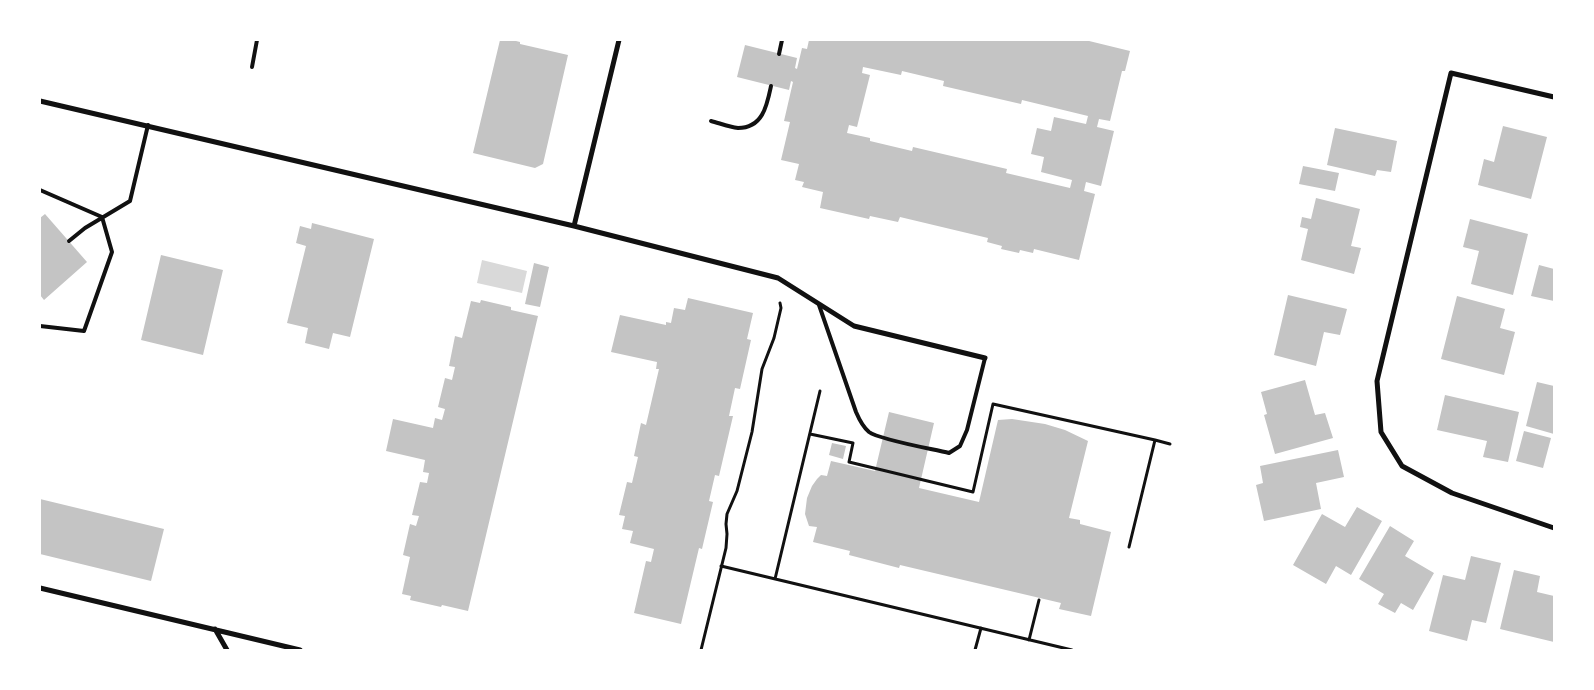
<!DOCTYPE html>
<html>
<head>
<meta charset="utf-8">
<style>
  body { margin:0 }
  #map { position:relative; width:1594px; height:690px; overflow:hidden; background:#fff; font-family:"Roboto Serif",serif }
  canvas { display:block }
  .frame { position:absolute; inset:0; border:41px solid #fff; pointer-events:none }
</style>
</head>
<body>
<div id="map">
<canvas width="1594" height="690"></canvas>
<div class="frame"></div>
</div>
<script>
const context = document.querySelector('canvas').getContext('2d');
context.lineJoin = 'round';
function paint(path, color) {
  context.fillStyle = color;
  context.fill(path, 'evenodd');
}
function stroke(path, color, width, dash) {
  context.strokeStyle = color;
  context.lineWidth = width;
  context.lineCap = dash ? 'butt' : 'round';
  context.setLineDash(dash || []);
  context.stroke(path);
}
const water = new Path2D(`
  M482 260 527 271 522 293 477 283Z`);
const building = new Path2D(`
  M500 40H512L520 42V44L568 55 543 164 535 168 473 153Z
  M809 40H1085L1130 51 1125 71H1122L1110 121 1099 119 1097 127 1114 131 1101 186 1086 182 1084 191 1095 194 1079 260 1034 249 1033 253 1020 250 1019 253 1001 249 1002 246 987 242 988 238 900 217 898 222 870 216 869 219 820 208 823 192 802 187 804 182 795 180 799 164 781 160 790 122 784 121 793 82 791 81 789 90 737 77 745 45 797 58 795 68 797 69 802 48 807 49ZM863 67 901 75 902 71 944 81 943 86 1021 104 1022 100 1088 116 1086 124 1054 117 1051 131 1037 128 1031 154 1044 157 1041 172 1072 180 1070 188 1006 173 1007 169 913 147 912 151 870 141V138L847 133 849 125 857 127 870 75 862 73Z
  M1503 126 1547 137 1531 199 1478 185 1484 159 1494 162Z
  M1335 128 1397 141 1391 172 1377 170 1375 176 1327 165Z
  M1303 166 1339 173 1335 191 1299 184Z
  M1316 198 1360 209 1351 246 1361 248 1354 274 1301 260 1308 229 1300 227 1302 217 1311 219Z
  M45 214 87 262 44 300 40 295V218Z
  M1470 219 1528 234 1513 295 1471 284 1479 251 1463 247Z
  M312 223 374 239 350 337 333 333 329 349 305 343 308 328 287 323 306 246 296 243 300 226 311 229Z
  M161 255 223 270 203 355 141 340Z
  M534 263 549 267 540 307 525 304Z
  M1539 265 1554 269V301L1531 296Z
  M1288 295 1347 309 1340 335 1324 332 1316 366 1274 355Z
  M1457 296 1505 309 1500 328 1515 332 1504 375 1441 359Z
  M688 298 753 313 747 339 751 340 740 389 735 388 729 416H733L719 476 715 475 709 501 713 502 702 549 699 548 681 624 634 613 646 561 651 562 654 549 630 543 633 531 622 529 625 516 619 515 627 482 632 483 638 457 634 456 641 423 646 425 659 369H656L657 362 611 352 620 315 666 325V322L671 323 674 308 685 310Z
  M481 300 511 307V310L538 316 468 611 442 605 441 607 410 600 411 596 402 594 410 557 403 555 410 524 416 526 419 516 412 515 420 482 427 483 429 473 423 472 425 460 386 451 393 419 433 428 435 418 442 420 445 409 438 407 445 378 452 380 455 367 449 366 455 336 462 338 471 301 480 303Z
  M1305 380 1315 415 1325 413 1333 438 1275 454 1264 415 1267 414 1261 392Z
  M1537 382 1554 386V434L1526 426Z
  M1445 395 1519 412 1508 462 1483 457 1487 441 1437 430Z
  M889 412 934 423 919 488 979 502 998 420 1012 419 1045 424 1065 430 1088 441 1069 518 1080 520V524L1111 532 1091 616 1059 609 1061 603 900 565 899 568 849 555 850 551 813 542 817 527 809 526 805 514 807 498 812 486 817 479 821 475 827 476 831 461 875 471Z
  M1524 431 1551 438 1543 468 1516 461Z
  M832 443 846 446 843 459 829 455Z
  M1338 450 1344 477 1316 483 1321 509 1264 521 1256 485 1263 483 1260 466Z
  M40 499 164 529 151 581 40 554Z
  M1357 507 1382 521 1351 575 1336 566 1326 584 1293 565 1322 514 1345 527Z
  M1390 526 1414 541 1405 556 1434 573 1413 610 1401 603 1395 613 1378 604 1384 594 1359 579Z
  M1471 556 1501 563 1486 623 1472 620 1467 641 1429 631 1443 575 1465 580Z
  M1514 570 1540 576 1537 592 1554 596V642L1500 629Z`);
const path = new Path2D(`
  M810 434 853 443 849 462 973 492 993 404 1155 440 1129 547
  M1155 440 1170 444
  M721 566 1072 650
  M775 579 820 391
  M1029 640 1039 600
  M701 650 726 548 727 534 726 524 727 514 737 491 752 432 762 369 774 338 781 308 780 303
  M975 650 981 628`);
const service = new Path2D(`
  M779 54 782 40
  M252 67 257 40
  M711 121C719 123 729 127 738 128 763 128 767 105 771 86
  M40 190 102 217 112 252 84 331 40 326
  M69 241 85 228 130 201 148 125
  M819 305 856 412C859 419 863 427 869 432 880 440 933 449 949 453L960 446 967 430 985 358`);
const minor = new Path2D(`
  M1554 97 1451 73 1377 381 1381 432 1402 466 1452 493 1554 528
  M40 101 574 226 778 278 854 326 985 358
  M574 226 619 40
  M40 588 300 650
  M215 629 227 650`);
paint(water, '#d9d9d9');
paint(building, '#c4c4c4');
stroke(path, '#111', 3);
stroke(service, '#111', 4);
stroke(minor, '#111', 5);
</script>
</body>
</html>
